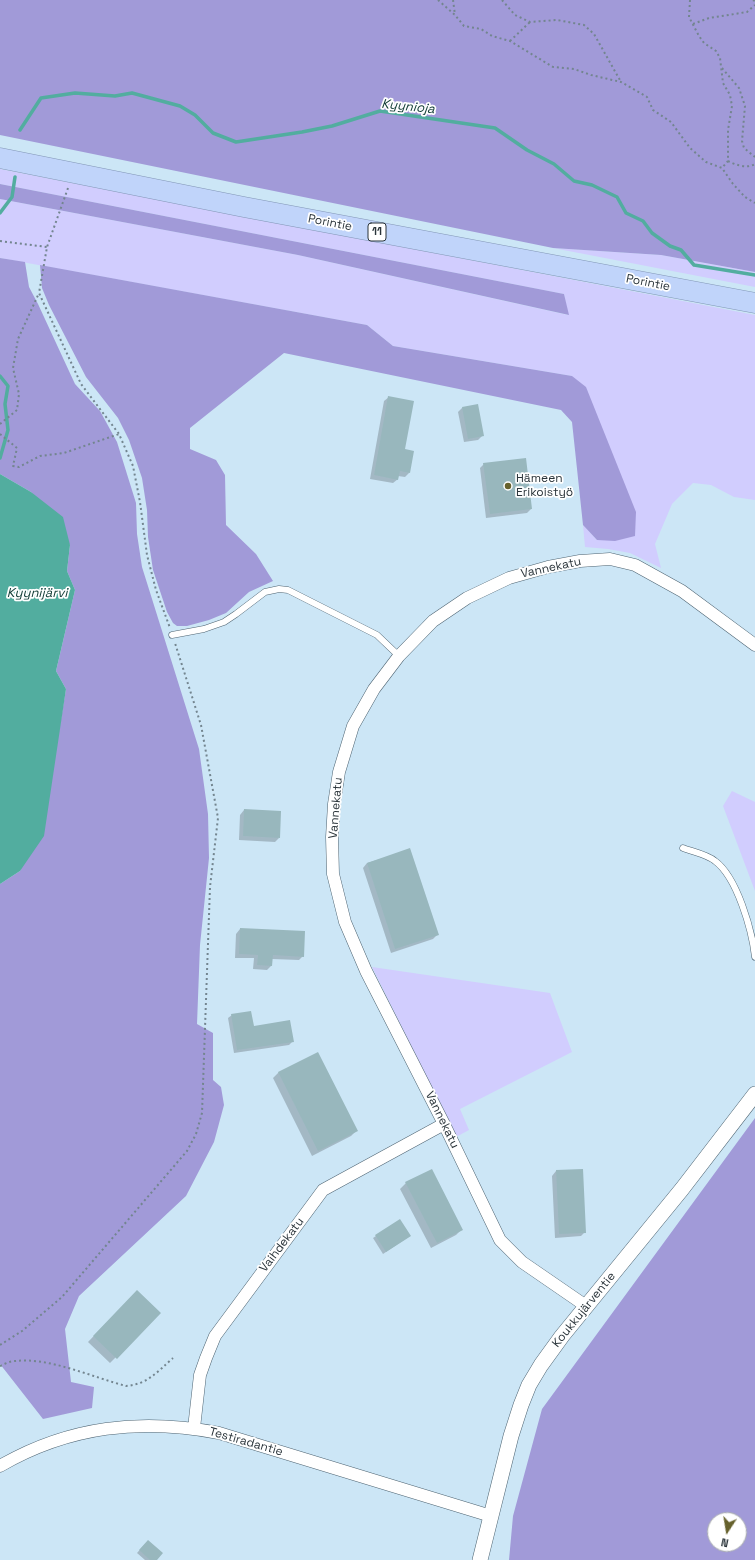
<!DOCTYPE html>
<html>
<head>
<meta charset="utf-8">
<style>
  body { margin:0 }
  #map { position:relative; width:755px; height:1560px; overflow:hidden; background:#cce6f6; font-family:"Space Grotesk",sans-serif }
  canvas { display:block }
  .north { position:absolute; left:707px; top:1512px; width:40px; height:40px; box-sizing:border-box; background:#fff; border:1px solid #aaaeb0; border-radius:50%; rotate:192deg; font-size:11px; font-weight:700; line-height:16px; text-align:center; color:#2a343a }
  .north::after { content:''; display:block; margin:auto; width:14px; height:18px; background:#66612d; clip-path:polygon(50% 0,100% 100%,50% 72%,0 100%) }
</style>
</head>
<body>
<div id="map">
<canvas width="755" height="1560"></canvas>
<div class="north">N</div>
</div>
<script>
const context = document.querySelector('canvas').getContext('2d');
context.lineJoin = 'round';
function paint(path, color) {
  context.fillStyle = color;
  context.fill(path, 'evenodd');
}
function stroke(path, color, width, dash) {
  context.strokeStyle = color;
  context.lineWidth = width;
  context.lineCap = dash ? 'butt' : 'round';
  context.setLineDash(dash || []);
  context.stroke(path);
}
function write(font, color, halo, rows, align = 'center') {
  context.font = font + ' "Space Grotesk",sans-serif';
  context.lineWidth = 3.5;
  context.setLineDash([]);
  context.textBaseline = 'middle';
  context.strokeStyle = halo;
  context.fillStyle = color;
  for (const [text, x, y, turn = 0] of rows) {
    context.save();
    context.translate(x, y);
    context.rotate((+turn || 0) * Math.PI / 180);
    context.textAlign = isNaN(turn) ? turn : align;
    if (halo) context.strokeText(text, 0, 0);
    context.fillText(text, 0, 0);
    context.restore();
  }
}
const green = new Path2D(`
  M0 169 755 315V500L734 497 711 485 693 483 672 504 655 544 661 568 630 553 608 549 585 547 583 525 597 540 572 376 393 346 367 325 0 258V199L298 255 568 315 564 294 0 184Z
  M553 248 661 255 755 272V287Z
  M732 791 755 802V891L723 806Z
  M372 967 550 993 572 1052 460 1109 469 1130 456 1137Z`);
const forest = new Path2D(`
  M0 0H755V272L661 255 553 248 0 135Z
  M0 184 564 294 569 315 298 255 0 199Z
  M0 258 25 262 29 287 38 304 75 384 100 411 117 442 136 503 137 534 142 567 199 749 208 814 209 858 200 945 197 1024 213 1033V1080L221 1087 224 1105 214 1142 186 1196 79 1296 65 1329 71 1382 94 1387 92 1408 43 1419 0 1364V884L20 871 58 737 66 689 56 671 75 590 67 571 70 545 31 492 0 474Z
  M40 265 367 325 393 346 572 376 586 387 636 512 635 536 615 541 597 540 583 525 572 422 561 410 284 353 190 428V449L216 460 225 475 226 525 256 554 273 581 249 592 226 613 209 620 187 626H177L173 623 167 612 153 570 148 537 147 510 142 478 129 440 118 418 86 377 49 305 42 288Z
  M755 1118V1560H509L513 1516 542 1409ZM715 1520H739V1544H715Z`);
const water = new Path2D(`
  M0 474 31 492 63 517 70 545 67 571 75 590 56 671 66 689 44 836 20 871 0 884Z`);
const shadow = new Path2D(`
  M389 397 404 450 409 473 405 477 398 476V479L393 483 370 479 384 401Z
  M477 405 483 435 478 440 464 442 458 412 462 408Z
  M484 464 531 509 527 513 486 518 480 468Z
  M244 810 279 838 275 842 239 840 240 815Z
  M410 850 437 935 433 939 391 953 363 868 367 863Z
  M240 929 303 956 299 960 272 959 271 966 267 970 253 969 254 958H235L236 934Z
  M232 1015 253 1027 292 1042 289 1045 234 1053 228 1018Z
  M279 1072 356 1131 351 1136 312 1156 273 1078Z
  M582 1170 585 1232 581 1236 555 1238 552 1176 556 1171Z
  M406 1183 462 1229 456 1235 431 1248 400 1189Z
  M376 1236H410L383 1254 373 1238Z
  M137 1291 160 1313 110 1363 88 1342Z
  M145 1544 156 1560H145L137 1553Z`);
const stream = new Path2D(`
  M20 130 41 98 75 93 115 96 132 93 180 106 195 115 213 133 236 142 302 132 332 126 380 111 495 128 527 150 554 164 574 181 592 185 617 197 626 213 643 221 652 233 670 246 681 250 694 265 755 275
  M0 213 12 197 15 177
  M0 376 8 386 5 404 8 430 0 458`);
const building = new Path2D(`
  M388 396 414 401 405 449 414 451 410 473 400 471 398 480 374 475Z
  M478 404 484 436 468 439 462 407Z
  M526 458 532 509 490 514 483 463Z
  M244 809 281 811 280 838 243 836Z
  M410 848 439 935 395 949 367 863Z
  M240 928 305 931 304 957 273 955 272 966 257 965 258 955 239 954Z
  M251 1011 254 1026 290 1020 294 1042 237 1050 231 1014Z
  M318 1052 358 1131 318 1151 278 1072Z
  M432 1169 463 1230 437 1243 405 1182Z
  M583 1169 586 1233 559 1234 556 1170Z
  M400 1219 411 1236 386 1252 375 1235Z
  M137 1290 161 1313 117 1359 93 1336Z
  M148 1540 163 1553 157 1560H150L139 1550Z`);
const path = new Path2D(`
  M438 0 455 15 464 26 481 29 492 36 510 41 553 67 574 69 591 75 621 82 647 97 653 110 671 122 690 148 706 162 722 168 733 184 745 197 755 203
  M453 0 455 15
  M502 0 515 15 530 22 557 20 584 25 594 34 621 82
  M690 0 689 17 699 36 704 43 716 51 720 58 723 83 730 95 732 106 728 130V161L722 168
  M753 0 755 1
  M693 24 709 18 747 12 755 5
  M510 41 530 22
  M722 68 739 88 745 106 742 141 744 148 755 157
  M728 161C736 165 747 169 755 164
  M68 188 47 247 39 293 81 384 119 434 133 466 140 502 147 555 156 590 170 628
  M0 241 47 247
  M0 424 17 410 19 394 13 368 18 339 39 293
  M0 434 17 448 13 466 19 467 40 456 64 453 119 434
  M0 1345 22 1331 62 1297 187 1151 196 1134 202 1113 210 887 218 818 201 725 175 643
  M0 1366C5 1364 10 1361 15 1361 49 1357 92 1377 126 1386 148 1384 157 1372 173 1358`);
const service = new Path2D(`
  M172 635 204 629 224 622 236 614 265 592 279 589 288 590 377 635 399 656
  M683 848C693 852 706 854 715 861 737 877 752 930 755 957`);
const minor = new Path2D(`
  M586 1306 522 1262 500 1240 444 1124 366 971 345 922 333 874 332 837 334 804 339 772 353 726 374 689 399 656 433 621 467 598 509 578 548 567 580 561 610 559 635 565 682 591 755 645
  M194 1428 200 1375 206 1358 215 1336 323 1190 444 1124
  M0 1466C69 1426 141 1418 219 1433L491 1516`);
const tertiary = new Path2D(`
  M480 1560 511 1436 521 1405 529 1385 541 1365 562 1336 682 1189 755 1094`);
const trunk = new Path2D(`
  M0 158 244 207 755 303`);
const markers = [
  [508,486,4,"#66612d"]
];
const shields = [
  [377,232,18]
];
const shieldNames = [
  ["11",377,232]
];
const streetNames = [
  ["Porintie",330,223,11],
  ["Porintie",648,283,11],
  ["Vannekatu",551,568,-12],
  ["Vannekatu",336,808,-85],
  ["Vannekatu",442,1120,64],
  ["Vaihdekatu",282,1245,-53],
  ["Koukkujärventie",584,1310,-51],
  ["Testiradantie",246,1442,16]
];
const poiNames = [
  ["Hämeen",516,479],
  ["Erikoistyö",516,493]
];
const waterNames = [
  ["Kyynioja",408,107,6],
  ["Kyynijärvi",37,593]
];
paint(green, '#d1cdfe');
paint(forest, '#a19ad8');
paint(water, '#52ad9f');
paint(shadow, '#0003');
stroke(stream, '#52ad9f', 3.5);
paint(building, '#98b7bd');
stroke(service, '#4e6472', 7);
stroke(minor, '#4e6472', 13);
stroke(tertiary, '#4e6472', 16);
stroke(trunk, '#8296b6', 21);
stroke(path, '#73858f', 2, [2, 3]);
stroke(service, '#fff', 6);
stroke(minor, '#fff', 12);
stroke(tertiary, '#fff', 15);
stroke(trunk, '#c0d4fa', 20);
for (const [x, y, r, color] of markers) {
  const dot = new Path2D();
  dot.arc(x, y, r, 0, 2 * Math.PI);
  context.fillStyle = color;
  context.fill(dot);
  stroke(dot, '#fff', 1.5);
}
for (const [x, y, w] of shields) {
  const box = new Path2D();
  box.roundRect(x - w / 2, y - 9, w, 18, 3);
  context.fillStyle = '#fff';
  context.fill(box);
  stroke(box, '#2a343a', 1);
}
write('bold 11px', '#2a343a', null, shieldNames);
write('12px', '#2a343a', '#fff', streetNames);
write('12px', '#2a343a', '#fff', poiNames, 'left');
write('italic 13px', '#16403a', '#fff', waterNames);
</script>
</body>
</html>
